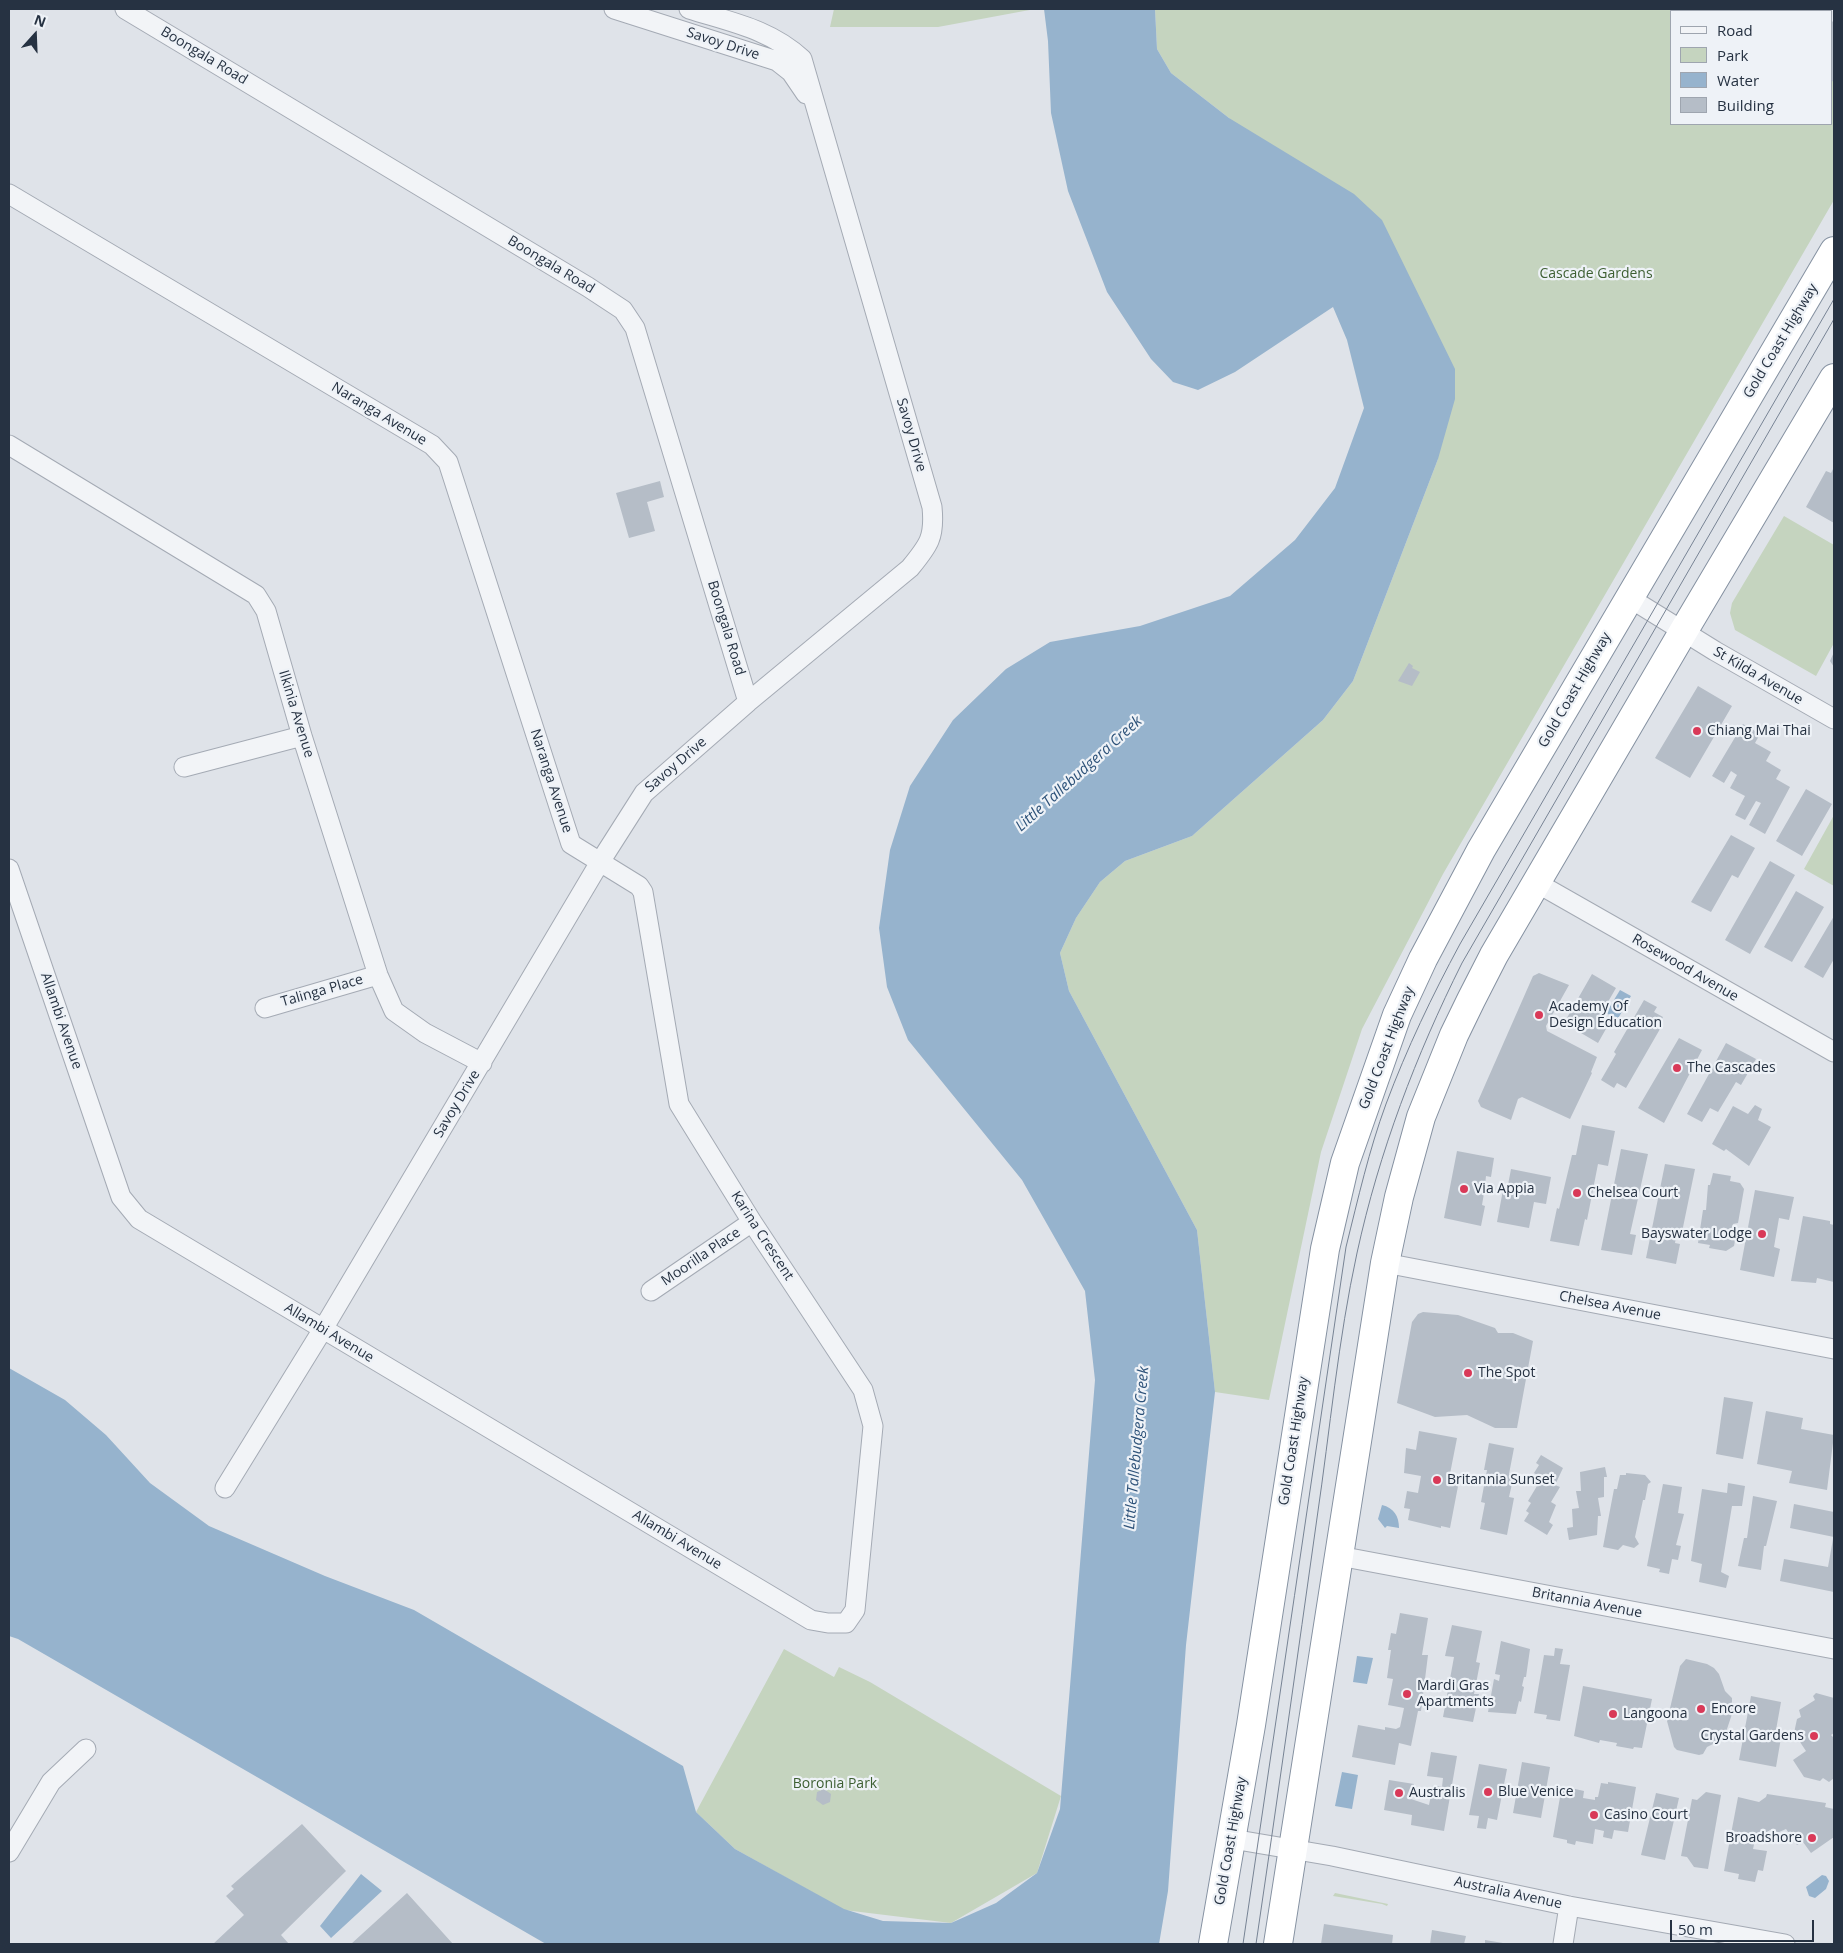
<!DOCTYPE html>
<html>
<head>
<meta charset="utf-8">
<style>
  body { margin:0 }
  #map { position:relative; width:1843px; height:1953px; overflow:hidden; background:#dfe3e9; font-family:"Open Sans",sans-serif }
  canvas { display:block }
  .frame { position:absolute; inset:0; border:10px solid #263242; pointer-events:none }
  .legend { position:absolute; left:1670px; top:10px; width:162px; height:115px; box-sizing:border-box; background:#eef2f7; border:1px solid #9ea5af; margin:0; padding:6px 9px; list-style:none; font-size:15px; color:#263242 }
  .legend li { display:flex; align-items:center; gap:10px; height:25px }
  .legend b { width:25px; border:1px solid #9ea5af }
  .north { position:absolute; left:10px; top:10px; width:50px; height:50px; -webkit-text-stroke:4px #eef2f7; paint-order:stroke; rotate:20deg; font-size:14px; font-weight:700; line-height:20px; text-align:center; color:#263242 }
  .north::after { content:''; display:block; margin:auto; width:18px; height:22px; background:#263242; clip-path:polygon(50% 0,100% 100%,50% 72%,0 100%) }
  .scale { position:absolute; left:1670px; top:1920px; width:144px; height:22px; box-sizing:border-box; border:2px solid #263242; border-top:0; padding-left:6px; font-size:15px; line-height:18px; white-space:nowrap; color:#263242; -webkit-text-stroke:4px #eef2f7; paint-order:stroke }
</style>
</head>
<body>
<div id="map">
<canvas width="1843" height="1953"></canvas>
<div class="frame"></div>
<ul class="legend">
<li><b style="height:6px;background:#f2f4f7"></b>Road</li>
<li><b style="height:14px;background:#c5d4bf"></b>Park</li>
<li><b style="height:14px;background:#96b3cd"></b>Water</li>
<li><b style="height:14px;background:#b5bdc7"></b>Building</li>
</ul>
<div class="north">N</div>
<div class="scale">50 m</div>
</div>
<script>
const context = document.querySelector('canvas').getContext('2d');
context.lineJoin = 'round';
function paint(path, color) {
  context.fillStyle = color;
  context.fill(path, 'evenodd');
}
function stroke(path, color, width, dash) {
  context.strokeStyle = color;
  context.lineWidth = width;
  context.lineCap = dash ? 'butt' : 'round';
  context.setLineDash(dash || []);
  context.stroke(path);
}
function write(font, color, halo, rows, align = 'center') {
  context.font = font + ' "Open Sans",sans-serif';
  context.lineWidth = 4.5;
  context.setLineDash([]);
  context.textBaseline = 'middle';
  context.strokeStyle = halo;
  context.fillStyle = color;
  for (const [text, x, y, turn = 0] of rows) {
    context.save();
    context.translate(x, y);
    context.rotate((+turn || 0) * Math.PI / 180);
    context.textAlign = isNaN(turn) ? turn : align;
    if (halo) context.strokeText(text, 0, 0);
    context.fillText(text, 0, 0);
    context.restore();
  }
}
const green = new Path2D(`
  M834 9H1035L938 27H830Z
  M1155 9H1719L1717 11H1672V124H1832V79L1834 80V200L1443 874 1362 1029 1321 1152 1269 1400 1215 1392 1197 1230 1069 991 1060 953 1076 918 1100 882 1125 861 1192 836 1323 720 1353 681 1438 459 1229 118 1171 73 1157 49Z
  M1784 516 1834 545V643L1816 676 1735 630 1730 613 1732 603Z
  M1834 815V886L1804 869Z
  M784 1649 834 1677 839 1667 870 1682 1061 1796 1037 1873 951 1923 844 1910 735 1849 696 1812Z
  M1335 1893 1388 1904 1387 1906 1382 1904 1333 1896Z`);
const water = new Path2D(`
  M1044 9H1155L1157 49 1171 73 1229 118 1354 194 1382 220 1455 369V399L1438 459 1353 681 1323 720 1192 836 1125 861 1100 882 1076 918 1060 953 1069 991 1197 1230 1215 1392 1186 1645 1168 1891 1159 1944H546L18 1639 9 1636V1368L65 1400 106 1435 150 1483 209 1526 325 1576 414 1610 683 1766 696 1812 735 1849 844 1909 883 1921 951 1923 996 1903 1037 1873 1060 1809 1095 1380 1085 1291 1022 1180 908 1040 887 987 879 928 890 850 910 786 953 720 1006 669 1050 642 1140 626 1230 596 1295 540 1335 488 1364 408 1347 340 1333 307 1235 372 1198 390 1173 382 1151 359 1107 292 1068 191 1051 113 1048 41Z
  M1620 990 1631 996 1616 1022 1614 1017 1606 1013Z
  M1382 1505C1394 1508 1399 1516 1399 1528L1387 1526 1385 1528 1378 1519Z
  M1357 1656 1373 1658 1367 1684 1353 1682Z
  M1342 1772 1358 1775 1352 1809 1335 1806Z
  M361 1874 382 1891 331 1938 320 1926Z
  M1822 1875 1826 1876 1829 1881 1826 1889 1815 1898 1809 1896 1806 1887Z`);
const building = new Path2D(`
  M1832 21 1834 23V82L1832 81Z
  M1834 467V523L1806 507 1826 471 1831 473Z
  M660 481 664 497 647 502 655 531 629 538 616 493Z
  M1834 652V667L1830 661Z
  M1409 663 1413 666 1412 668 1420 672 1412 686 1398 681Z
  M1698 686 1732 706 1690 778 1655 758Z
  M1743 724 1760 734 1755 743 1771 752 1766 761 1781 770 1776 779 1790 787 1765 834 1749 825 1761 803 1756 801 1745 820 1735 815 1745 796 1730 788 1737 775 1731 771 1724 783 1712 776Z
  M1806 789 1832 804 1802 856 1776 841Z
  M1731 835 1755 848 1738 878 1732 875 1711 912 1691 902Z
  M1770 861 1795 875 1750 954 1725 940Z
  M1796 891 1824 907 1792 962 1764 947Z
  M1834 916V959L1823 978 1804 967Z
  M1539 973 1569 985 1546 1026 1547 1031 1597 1057 1591 1072 1592 1073 1570 1119 1522 1097 1518 1099 1511 1120 1481 1107 1478 1101 1533 976Z
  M1592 974 1616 988 1601 1014 1611 1020 1598 1043 1564 1023Z
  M1644 1000 1657 1007 1654 1012 1663 1017 1657 1028 1660 1029 1626 1088 1617 1083 1614 1088 1601 1080 1616 1054 1614 1052Z
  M1679 1038 1702 1050 1664 1123 1638 1108Z
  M1726 1043 1756 1059 1741 1085 1736 1082 1718 1112 1710 1108 1702 1122 1687 1114Z
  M1755 1105 1762 1109 1758 1120 1771 1127 1749 1166 1726 1149 1724 1151 1712 1144 1733 1106 1748 1114Z
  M1582 1125 1615 1131 1608 1166 1598 1164 1587 1220 1585 1219 1579 1246 1550 1241 1557 1208 1559 1209 1572 1155H1576Z
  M1621 1149 1648 1154 1630 1234 1636 1235 1632 1255 1601 1250Z
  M1457 1151 1494 1158 1491 1177 1486 1176 1485 1185 1480 1184 1479 1192 1484 1193 1482 1205 1485 1206 1481 1226 1444 1218Z
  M1665 1164 1695 1169 1682 1232 1677 1231 1675 1243 1680 1244 1676 1264 1646 1258Z
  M1511 1169 1551 1177 1546 1204 1534 1202 1529 1228 1497 1222 1503 1190 1516 1192 1517 1187 1508 1185Z
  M1713 1173 1731 1176 1730 1181 1740 1183 1744 1189 1738 1223 1733 1224 1732 1228 1737 1229 1734 1246 1726 1251 1709 1248 1710 1245 1698 1243 1703 1210H1706L1708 1185H1710Z
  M1755 1190 1794 1197 1789 1220 1779 1218 1774 1247 1780 1249 1774 1277 1740 1270Z
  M1803 1216 1830 1221V1224L1834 1225V1282L1817 1278 1816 1283 1791 1281Z
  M1423 1312 1458 1315 1495 1328 1498 1333H1513L1533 1341 1517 1428H1495L1467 1415 1435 1417 1397 1403 1412 1322 1418 1314Z
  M1724 1397 1753 1402 1743 1459 1716 1454Z
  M1766 1411 1803 1418 1801 1429 1834 1435 1827 1490 1789 1483 1792 1471 1757 1464Z
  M1419 1431 1457 1438 1449 1479 1459 1481 1450 1528 1441 1526V1528L1408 1520 1410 1509 1404 1508 1407 1491 1418 1493 1421 1476 1404 1473 1406 1448 1416 1450Z
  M1489 1443 1514 1448 1509 1474 1514 1475 1509 1497 1514 1498 1507 1535 1480 1529 1485 1503 1481 1502 1487 1470H1484Z
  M1541 1455 1563 1468 1555 1485 1560 1487 1551 1502 1556 1505 1549 1522 1553 1525 1547 1535 1524 1521 1529 1513 1526 1511 1531 1503 1528 1501 1537 1486 1532 1483 1537 1475 1534 1473 1539 1465 1536 1463Z
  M1605 1467 1607 1477H1604V1497L1598 1498 1601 1516H1598L1597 1535 1569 1540 1567 1528 1573 1527 1572 1509 1579 1508 1576 1491H1581L1580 1472Z
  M1626 1473 1645 1475 1651 1482 1648 1484 1645 1500H1643L1635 1537 1639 1544 1634 1548 1623 1545 1618 1550 1603 1547 1614 1489H1617L1620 1475H1626Z
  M1728 1483 1745 1486 1742 1506H1732L1721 1572 1729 1576 1726 1588 1699 1582 1702 1564 1691 1561 1702 1489 1727 1493Z
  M1663 1484 1682 1487 1678 1513 1684 1514 1676 1545 1681 1546 1678 1560 1672 1559 1669 1574 1659 1572 1660 1569 1647 1566Z
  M1753 1496 1777 1501 1766 1546H1764L1761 1570 1738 1566 1744 1538H1747Z
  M1794 1504 1834 1512V1537L1790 1528Z
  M1833 1539 1834 1592 1780 1581 1784 1559 1828 1567Z
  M1400 1613 1428 1618 1422 1655H1428L1421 1711H1418L1411 1746 1399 1743 1395 1765 1352 1757 1358 1725 1385 1730V1727L1396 1729 1400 1727 1404 1708 1388 1705 1393 1679 1387 1678 1391 1650H1388L1391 1633 1396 1634Z
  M1452 1625 1482 1631 1476 1662 1480 1663 1474 1694H1479L1473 1722 1443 1717 1454 1657 1445 1656Z
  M1501 1641 1530 1649 1526 1677H1524L1522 1686 1524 1687 1521 1702 1519 1701 1516 1714 1488 1712 1494 1679 1499 1681 1500 1675 1495 1674Z
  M1555 1648 1563 1649 1560 1664 1570 1665 1560 1721 1546 1719 1547 1715 1534 1713 1544 1655 1554 1656Z
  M1686 1659 1707 1664 1714 1668 1719 1674 1725 1691 1732 1698V1714L1725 1735 1721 1740 1707 1747 1703 1754 1699 1755 1677 1750 1674 1747 1667 1721 1680 1666Z
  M1583 1686 1652 1699 1642 1748 1634 1747 1633 1749 1616 1746 1617 1743 1600 1740 1599 1743 1574 1736Z
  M1816 1693 1834 1698V1733L1831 1735 1834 1738V1778L1829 1782 1823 1778 1820 1781 1804 1777 1793 1760 1806 1751 1794 1733 1797 1719 1801 1717 1799 1710 1815 1700 1813 1696Z
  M1751 1696 1781 1702 1776 1730 1782 1732 1776 1767 1739 1760Z
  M1431 1752 1457 1756 1444 1831 1411 1825 1412 1815 1384 1810 1389 1780 1414 1784 1411 1799 1429 1805 1433 1785 1442 1787 1443 1778 1427 1776Z
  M1522 1762 1550 1767 1541 1818 1513 1813Z
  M1479 1764 1507 1769 1497 1820 1488 1818 1486 1829 1477 1828 1479 1816 1469 1815Z
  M1608 1782 1636 1787 1628 1832 1614 1830 1612 1839 1603 1837 1604 1831 1595 1829 1593 1844 1576 1841 1575 1845 1567 1843V1840L1553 1837 1562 1786 1584 1791 1583 1798 1595 1800V1797H1598L1601 1783 1608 1784Z
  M824 1789 831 1794 830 1802 823 1805 816 1800 817 1792Z
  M1706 1792 1721 1795 1708 1869 1694 1867 1687 1857 1681 1856 1692 1799 1697 1800Z
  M1656 1793 1679 1798 1665 1860 1641 1855Z
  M1767 1794 1826 1803 1825 1807 1834 1809V1837L1811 1853 1803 1842 1797 1845 1786 1829 1777 1833 1770 1830 1755 1840 1753 1849 1767 1851 1763 1871 1758 1870 1755 1882 1738 1879 1739 1874 1724 1871 1738 1797 1759 1802 1766 1797Z
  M302 1824 346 1871 281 1935 289 1944H213L244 1915 226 1896 234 1889 231 1886Z
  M407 1893 453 1944H351Z
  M1324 1924 1393 1935 1392 1944H1321Z
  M1432 1930 1466 1936 1464 1944H1430Z
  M1485 1940 1503 1943V1944H1485Z`);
const minor = new Path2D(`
  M125 9 588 287 623 310 635 328 748 702
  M614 9 777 61 791 72 806 94
  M9 194 432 445 448 462 571 844 639 886 643 892 679 1104 752 1222 863 1390 873 1426 855 1610 846 1623H828L811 1620 139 1219 121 1197 9 869
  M9 445 256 595 266 611 302 736 378 975 394 1011 425 1033 482 1063
  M1628 597 1715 651 1834 719
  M184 767 302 736
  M1537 883 1834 1052
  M265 1008 378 975
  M1385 1263 1834 1349
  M651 1291 752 1222
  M225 1488 323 1329 600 862 644 793 748 702 910 568C929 545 935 537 932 507L802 59C770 29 730 22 689 9
  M1339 1556 1834 1649
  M1232 1839 1332 1856 1569 1906 1785 1944
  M9 1852 51 1782 86 1749
  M1563 1944 1569 1906`);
const highway = new Path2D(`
  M1213 1944 1251 1725 1325 1249 1345 1163 1397 1015 1423 959 1481 850 1834 251
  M1278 1944 1385 1263 1399 1197 1421 1117 1454 1035 1471 1000 1494 955 1683 632 1834 378`);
const tram = new Path2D(`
  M1243 1944 1346 1247C1358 1199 1369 1150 1386 1104 1407 1048 1432 996 1460 944L1834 299
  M1256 1944C1277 1802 1297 1660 1317 1518 1330 1430 1338 1340 1357 1253 1379 1152 1416 1055 1462 963L1834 319`);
const markers = [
  [1697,731,5,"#d93958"],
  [1539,1015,5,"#d93958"],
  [1677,1068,5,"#d93958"],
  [1464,1189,5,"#d93958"],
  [1577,1193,5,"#d93958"],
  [1762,1234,5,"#d93958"],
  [1468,1373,5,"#d93958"],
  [1437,1480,5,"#d93958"],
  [1407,1694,5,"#d93958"],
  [1701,1709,5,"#d93958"],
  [1613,1714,5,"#d93958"],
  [1814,1736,5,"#d93958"],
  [1488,1792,5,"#d93958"],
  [1399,1793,5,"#d93958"],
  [1594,1815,5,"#d93958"],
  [1812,1838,5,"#d93958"]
];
const streetNames = [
  ["Savoy Drive",723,44,18],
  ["Boongala Road",204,56,31],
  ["Boongala Road",551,265,31],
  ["Gold Coast Highway",1781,341,-59],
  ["Naranga Avenue",379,414,31],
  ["Savoy Drive",911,435,74],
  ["Boongala Road",726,628,73],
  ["St Kilda Avenue",1758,676,30],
  ["Gold Coast Highway",1575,690,-60],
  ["Ilkinia Avenue",296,714,73],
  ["Savoy Drive",676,765,-41],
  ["Naranga Avenue",551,781,72],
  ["Rosewood Avenue",1685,968,30],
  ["Talinga Place",322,991,-16],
  ["Allambi Avenue",61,1021,71],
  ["Gold Coast Highway",1387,1048,-69],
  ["Savoy Drive",457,1104,-59],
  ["Karina Crescent",762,1236,57],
  ["Moorilla Place",701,1257,-34],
  ["Chelsea Avenue",1610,1306,11],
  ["Allambi Avenue",329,1333,31],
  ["Gold Coast Highway",1294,1441,-81],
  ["Allambi Avenue",677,1540,31],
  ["Britannia Avenue",1587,1603,11],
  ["Gold Coast Highway",1231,1841,-80],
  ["Australia Avenue",1508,1893,12]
];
const parkNames = [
  ["Cascade Gardens",1596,274],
  ["Boronia Park",835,1784]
];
const poiNames = [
  ["Chiang Mai Thai",1707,731],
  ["Academy Of",1549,1007],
  ["Design Education",1549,1023],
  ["The Cascades",1687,1068],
  ["Via Appia",1474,1189],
  ["Chelsea Court",1587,1193],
  ["Bayswater Lodge",1752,1234,"right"],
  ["The Spot",1478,1373],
  ["Britannia Sunset",1447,1480],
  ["Mardi Gras",1417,1686],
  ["Apartments",1417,1702],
  ["Encore",1711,1709],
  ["Langoona",1623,1714],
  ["Crystal Gardens",1804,1736,"right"],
  ["Blue Venice",1498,1792],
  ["Australis",1409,1793],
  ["Casino Court",1604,1815],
  ["Broadshore",1802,1838,"right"]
];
const waterNames = [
  ["Little Tallebudgera Creek",1079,774,-42],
  ["Little Tallebudgera Creek",1137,1448,-85]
];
paint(green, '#c5d4bf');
paint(water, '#96b3cd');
paint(building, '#b5bdc7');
stroke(minor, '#a4aab4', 21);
stroke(highway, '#8591a1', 30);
stroke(minor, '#f2f4f7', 19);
stroke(highway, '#fff', 28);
stroke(tram, '#778394', 1);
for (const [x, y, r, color] of markers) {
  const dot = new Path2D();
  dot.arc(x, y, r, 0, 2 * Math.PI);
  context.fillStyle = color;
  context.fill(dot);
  stroke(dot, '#eef2f7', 2);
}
write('14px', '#263242', '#eef2f7', streetNames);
write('14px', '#3d5f32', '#eef2f7', parkNames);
write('14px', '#263242', '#eef2f7', poiNames, 'left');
write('italic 15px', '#2d5279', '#eef2f7', waterNames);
</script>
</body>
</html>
